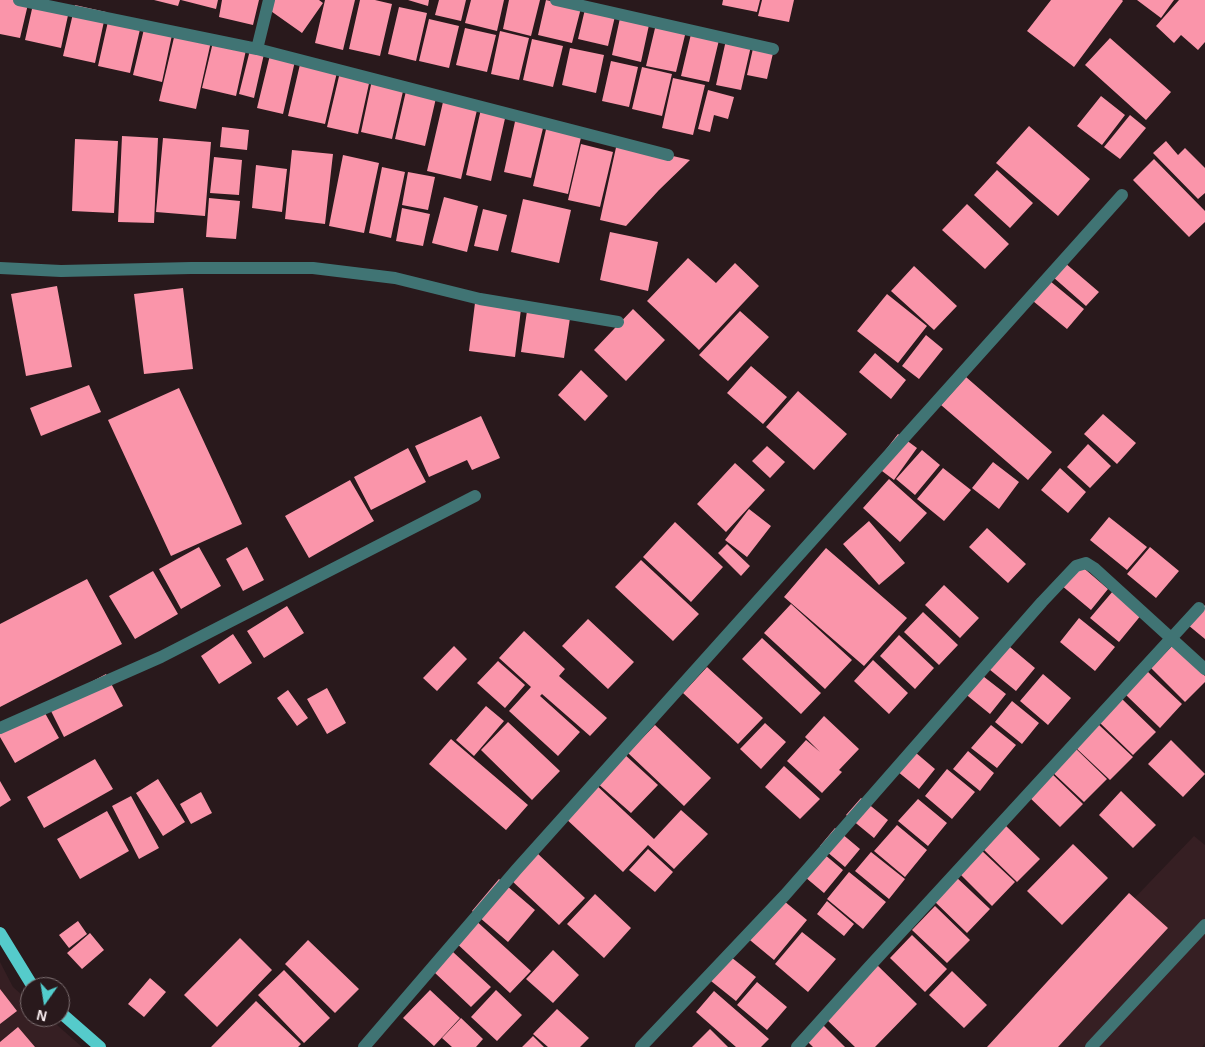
<!DOCTYPE html>
<html>
<head>
<meta charset="utf-8">
<style>
  body { margin:0 }
  #map { position:relative; width:1205px; height:1047px; overflow:hidden; background:#29191c; font-family:Helvetica,sans-serif }
  canvas { display:block }
  .north { position:absolute; left:20px; top:977px; width:50px; height:50px; box-sizing:border-box; background:#29191c; border:1px solid #7d6f71; border-radius:50%; rotate:193deg; font-size:14px; font-weight:700; line-height:20px; text-align:center; color:#fbeff1 }
  .north::after { content:''; display:block; margin:auto; width:18px; height:22px; background:#52cdcd; clip-path:polygon(50% 0,100% 100%,50% 72%,0 100%) }
</style>
</head>
<body>
<div id="map">
<canvas width="1205" height="1047"></canvas>
<div class="north">N</div>
</div>
<script>
const context = document.querySelector('canvas').getContext('2d');
context.lineJoin = 'round';
function paint(path, color) {
  context.fillStyle = color;
  context.fill(path, 'evenodd');
}
function stroke(path, color, width, dash) {
  context.strokeStyle = color;
  context.lineWidth = width;
  context.lineCap = dash ? 'butt' : 'round';
  context.setLineDash(dash || []);
  context.stroke(path);
}
const built = new Path2D(`
  M1194 836 1205 845V1043L1202 1047H992Z
  M0 962 13 987 30 1002V1017H48L82 1047H0Z`);
const building = new Path2D(`
  M0 0H29L20 38 0 34Z
  M34 0 70 6 61 48 25 40Z
  M154 0H180L178 6Z
  M181 0H218L216 9Z
  M222 0H259L253 25 219 17Z
  M275 0H319L323 3 302 33 268 9Z
  M325 0H355L343 50 315 43Z
  M360 0H375L392 4 380 56 349 49Z
  M408 0H429L428 6Z
  M439 0H466L461 21 435 15Z
  M471 0H504L497 31 465 23Z
  M509 0H540L531 36 503 29Z
  M546 0 581 8 572 43 538 35Z
  M723 0H760L757 12 722 5Z
  M762 0H794L789 22 758 16Z
  M1051 0H1122L1123 1 1074 67 1027 31Z
  M1137 0H1174L1161 18Z
  M1179 0H1205V42L1198 50 1181 35 1174 43 1156 26Z
  M75 5 106 12 95 63 63 56Z
  M586 5 616 12 608 46 578 39Z
  M399 7 427 13 416 61 388 54Z
  M109 17 141 25 130 73 98 66Z
  M620 18 649 25 641 62 612 55Z
  M429 19 459 26 449 68 419 61Z
  M656 24 686 31 676 72 646 66Z
  M465 28 496 35 487 72 456 65Z
  M144 29 172 35 162 82 133 75Z
  M176 29 212 37 196 109 159 101Z
  M500 31 529 38 519 80 491 74Z
  M691 34 719 40 709 82 681 76Z
  M1110 38 1171 92 1146 120 1085 65Z
  M532 39 563 46 553 87 523 80Z
  M726 40 751 46 741 90 716 85Z
  M213 42 246 50 236 96 202 88Z
  M754 44 774 49 767 79 747 75Z
  M570 48 604 55 596 93 562 85Z
  M250 50 264 54 254 98 239 94Z
  M270 55 295 61 283 114 257 108Z
  M301 60 338 68 325 124 288 116Z
  M611 61 638 67 629 107 602 101Z
  M642 67 672 74 662 116 632 109Z
  M340 72 370 79 358 134 327 127Z
  M673 78 705 85 693 135 662 128Z
  M372 80 404 87 392 139 361 132Z
  M708 90 734 97 728 119 714 115 710 132 698 129Z
  M406 91 436 98 425 146 395 139Z
  M1101 96 1125 115 1102 145 1077 126Z
  M443 102 477 110 461 179 427 171Z
  M481 109 506 114 491 181 466 175Z
  M1130 115 1146 128 1120 159 1104 147Z
  M516 117 544 124 531 178 504 172Z
  M547 125 582 133 568 194 533 186Z
  M1029 126 1090 179 1058 216 996 163Z
  M222 127 249 130 247 150 220 147Z
  M122 136 158 138 154 223 118 222Z
  M163 138 211 142 205 216 156 212Z
  M75 139 118 141 114 213 72 211Z
  M1166 141 1178 155 1185 148 1205 168V193L1198 199 1153 153Z
  M617 143 690 160 659 190 626 226 600 220Z
  M581 144 613 152 600 207 568 200Z
  M292 150 333 154 325 224 285 219Z
  M343 155 379 163 364 233 329 226Z
  M214 157 242 160 239 195 210 193Z
  M1154 159 1205 211V222L1189 237 1133 180Z
  M256 165 287 169 282 212 252 208Z
  M382 167 405 172 391 238 369 233Z
  M997 170 1033 203 1010 228 974 195Z
  M408 172 435 177 428 210 402 205Z
  M444 197 478 206 467 252 432 243Z
  M209 198 240 201 236 239 206 237Z
  M523 199 571 210 559 263 511 252Z
  M967 204 1009 244 985 269 942 230Z
  M402 208 430 214 423 246 396 241Z
  M483 209 507 215 498 251 474 246Z
  M610 232 658 242 648 291 600 280Z
  M688 258 716 283 735 263 759 286 699 350 647 301Z
  M1065 263 1099 292 1086 306 1053 277Z
  M914 266 957 306 934 330 891 291Z
  M1050 281 1084 309 1067 329 1033 301Z
  M57 286 72 367 26 376 11 294Z
  M183 288 193 369 144 374 134 294Z
  M887 294 927 326 898 363 857 331Z
  M475 303 521 309 515 357 469 351Z
  M633 309 665 340 626 381 594 350Z
  M527 311 570 318 564 358 521 352Z
  M740 311 769 337 728 381 699 355Z
  M926 335 943 349 919 379 902 366Z
  M875 353 906 380 891 399 859 372Z
  M751 366 787 397 763 424 727 393Z
  M581 370 608 396 585 421 558 395Z
  M966 377 1052 452 1028 480 941 405Z
  M89 385 101 412 41 436 30 408Z
  M179 388 242 524 171 556 108 420Z
  M798 391 847 434 814 470 766 427Z
  M1103 414 1136 443 1117 464 1084 434Z
  M481 416 500 458 472 470 467 460 429 477 415 446Z
  M898 434 917 448 894 480 874 465Z
  M1088 444 1111 466 1090 488 1067 467Z
  M767 446 785 462 770 478 752 461Z
  M408 448 426 482 371 510 354 477Z
  M922 450 940 465 915 495 896 479Z
  M993 462 1019 482 999 509 972 488Z
  M735 463 765 490 726 532 697 504Z
  M943 468 971 490 944 521 917 499Z
  M1060 468 1086 492 1068 513 1041 490Z
  M889 479 927 513 900 542 863 508Z
  M350 480 374 521 309 558 285 516Z
  M749 509 771 526 747 557 725 540Z
  M1109 517 1147 547 1127 570 1090 540Z
  M869 521 905 563 879 585 843 544Z
  M675 522 723 567 691 602 643 557Z
  M987 528 1026 564 1008 583 969 547Z
  M727 544 750 566 741 576 718 553Z
  M199 547 221 586 181 609 159 569Z
  M247 547 264 580 243 591 226 559Z
  M1150 547 1179 571 1156 598 1127 574Z
  M826 548 907 618 864 666 784 597Z
  M641 560 699 614 673 641 615 587Z
  M1079 564 1108 589 1091 610 1061 585Z
  M153 571 178 614 135 639 109 596Z
  M87 579 122 644 0 707V624Z
  M944 585 979 618 960 638 925 605Z
  M1113 591 1142 614 1119 642 1090 618Z
  M791 604 852 660 825 689 764 633Z
  M1205 605V639L1188 625Z
  M287 606 304 633 264 658 247 631Z
  M923 612 958 645 939 665 904 632Z
  M1079 618 1115 647 1095 671 1060 642Z
  M588 619 634 662 608 689 562 646Z
  M524 631 565 669 559 676 607 718 590 736 542 694 540 696 580 732 558 756 509 711 531 687 499 658Z
  M233 634 252 663 219 684 201 656Z
  M899 635 934 668 915 689 880 656Z
  M762 638 821 693 801 714 742 659Z
  M1004 642 1035 668 1016 691 984 665Z
  M1173 645 1205 676V682L1185 702 1151 668Z
  M454 646 467 659 437 691 423 678Z
  M873 660 908 693 889 714 854 681Z
  M498 661 525 685 505 708 477 683Z
  M707 667 763 718 738 744 683 693Z
  M1147 671 1182 704 1160 728 1125 694Z
  M979 673 1006 694 990 714 963 692Z
  M106 674 123 706 64 737 48 705Z
  M1043 674 1071 698 1048 725 1020 701Z
  M327 688 346 723 327 734 307 699Z
  M288 690 308 718 297 726 277 698Z
  M1121 698 1156 732 1133 755 1098 721Z
  M1012 701 1039 723 1022 744 995 722Z
  M41 706 59 738 15 763 0 737V730Z
  M486 706 504 721 474 756 456 740Z
  M824 716 859 749 839 770 842 772 822 793 787 761 806 740 820 752 805 737Z
  M508 722 560 771 532 800 481 750Z
  M765 723 786 742 761 769 740 749Z
  M1098 724 1133 757 1110 780 1075 747Z
  M655 725 711 778 684 806 628 753Z
  M991 725 1016 745 997 768 971 748Z
  M451 739 528 805 506 830 429 764Z
  M1171 740 1205 774 1183 797 1148 764Z
  M1072 745 1107 779 1084 802 1049 769Z
  M909 747 935 769 919 789 892 767Z
  M968 751 994 773 980 791 953 769Z
  M623 753 658 785 631 813 596 782Z
  M95 759 113 789 44 828 27 797Z
  M784 766 820 799 800 819 765 787Z
  M947 769 975 792 952 819 925 796Z
  M1048 770 1083 804 1060 827 1025 793Z
  M158 779 185 822 163 836 136 793Z
  M0 781 11 800 0 807Z
  M594 783 654 839 681 810 708 834 674 869 648 845 623 872 563 816Z
  M1121 791 1156 825 1133 848 1099 815Z
  M201 792 212 813 191 824 180 804Z
  M131 796 159 848 139 859 112 806Z
  M861 798 888 820 874 838 846 815Z
  M918 799 947 823 928 846 898 821Z
  M107 811 129 851 80 879 57 839Z
  M897 825 927 850 905 877 874 851Z
  M1005 825 1040 859 1017 882 982 848Z
  M835 828 860 849 845 867 820 846Z
  M1073 844 1108 878 1062 925 1027 891Z
  M648 849 673 872 655 892 629 870Z
  M818 849 843 870 824 893 799 872Z
  M980 849 1015 882 992 906 958 872Z
  M871 852 905 879 889 899 855 871Z
  M537 853 585 898 559 925 511 880Z
  M849 872 886 902 863 929 827 899Z
  M955 876 990 909 967 933 932 899Z
  M499 879 535 910 508 942 472 911Z
  M1129 893 1168 928 1058 1047H987Z
  M595 894 631 928 604 958 567 924Z
  M778 896 807 920 774 960 745 936Z
  M827 901 854 924 844 936 817 914Z
  M935 906 970 940 947 963 912 930Z
  M473 918 531 971 510 993 453 940Z
  M78 921 87 934 69 948 59 935Z
  M802 932 836 959 808 992 775 964Z
  M90 933 104 950 82 969 67 953Z
  M912 935 947 969 925 992 890 958Z
  M240 938 272 970 217 1027 184 995Z
  M308 940 359 989 335 1013 285 964Z
  M553 950 579 975 553 1003 526 979Z
  M453 952 491 987 471 1007 434 972Z
  M726 953 756 977 736 1001 706 977Z
  M876 964 917 1004 875 1047H855L824 1017Z
  M284 970 330 1018 304 1043 258 995Z
  M952 971 987 1005 964 1028 929 995Z
  M150 978 166 992 144 1017 128 1004Z
  M757 982 787 1007 767 1030 737 1005Z
  M0 989 17 1011 0 1024Z
  M430 990 460 1018 434 1046 403 1018Z
  M496 990 522 1015 497 1041 471 1017Z
  M714 991 769 1039 761 1047H736L696 1012Z
  M256 1001 301 1044 298 1047H211Z
  M557 1009 589 1038 580 1047H548L533 1034Z
  M461 1018 483 1039 476 1047H452L442 1038Z
  M820 1022 845 1047H813L804 1038Z
  M18 1027 35 1047H0V1042Z
  M710 1029 728 1047H692Z
  M533 1036 544 1047H522Z`);
const street = new Path2D(`
  M19 0 257 49 668 155
  M556 0 773 49
  M257 49 269 0
  M0 268 61 271 191 268H313L395 278 480 299 618 322
  M0 728 161 657 475 496
  M364 1047 517 869 1122 195
  M641 1047 785 895 1042 602 1076 566 1086 563 1094 568 1205 669
  M797 1047 869 967 1199 608
  M1091 1047 1205 925`);
const primary = new Path2D(`
  M0 933 30 982 35 987
  M60 1012 100 1047`);
paint(built, '#361f23');
paint(building, '#fa95aa');
stroke(street, '#407474', 12);
stroke(primary, '#55cbcb', 12);
</script>
</body>
</html>
